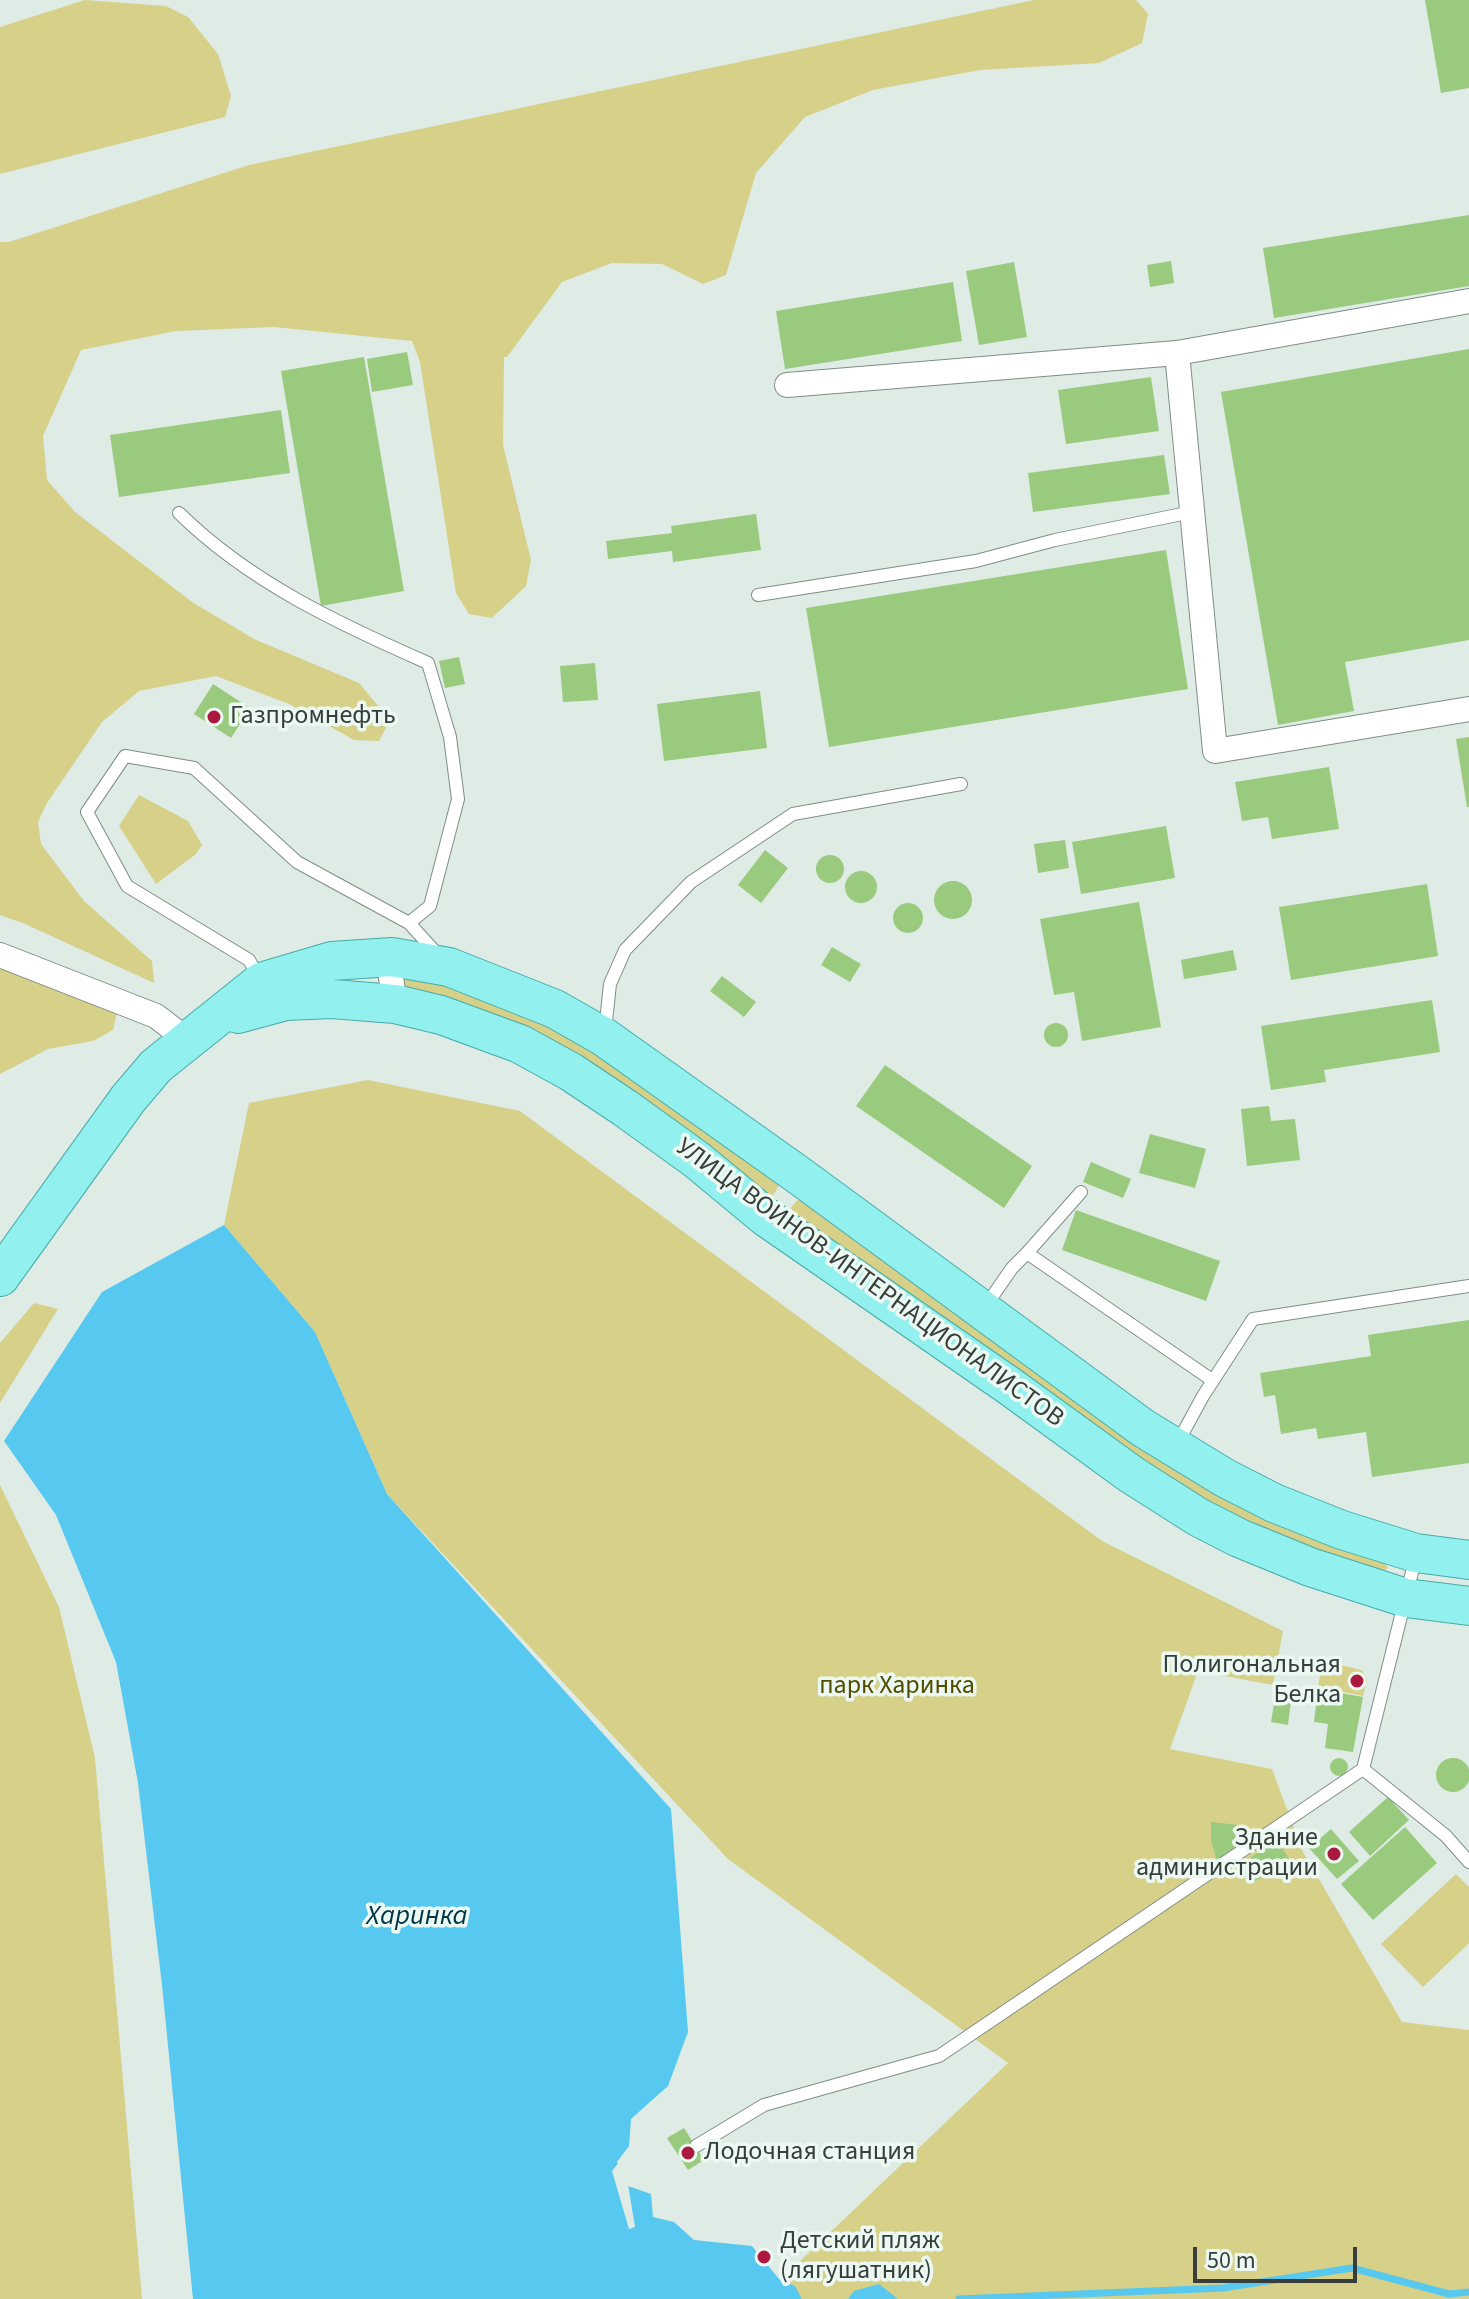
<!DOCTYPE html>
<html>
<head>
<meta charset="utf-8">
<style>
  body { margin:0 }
  #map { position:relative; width:1469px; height:2299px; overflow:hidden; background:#deece5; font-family:"Source Sans 3",sans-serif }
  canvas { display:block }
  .scale { position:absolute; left:1193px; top:2247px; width:164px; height:36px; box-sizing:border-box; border:4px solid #383e3b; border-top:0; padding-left:10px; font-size:24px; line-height:28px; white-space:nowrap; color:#383e3b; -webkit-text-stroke:6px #ebf9f2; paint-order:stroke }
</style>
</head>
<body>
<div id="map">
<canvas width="1469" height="2299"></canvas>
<div class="scale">50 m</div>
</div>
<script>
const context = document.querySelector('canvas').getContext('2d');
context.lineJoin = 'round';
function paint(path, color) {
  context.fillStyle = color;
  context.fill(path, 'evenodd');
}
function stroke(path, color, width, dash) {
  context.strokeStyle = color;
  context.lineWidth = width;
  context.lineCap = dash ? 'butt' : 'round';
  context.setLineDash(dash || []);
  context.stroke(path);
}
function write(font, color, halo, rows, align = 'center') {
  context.font = font + ' "Source Sans 3",sans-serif';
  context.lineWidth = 7;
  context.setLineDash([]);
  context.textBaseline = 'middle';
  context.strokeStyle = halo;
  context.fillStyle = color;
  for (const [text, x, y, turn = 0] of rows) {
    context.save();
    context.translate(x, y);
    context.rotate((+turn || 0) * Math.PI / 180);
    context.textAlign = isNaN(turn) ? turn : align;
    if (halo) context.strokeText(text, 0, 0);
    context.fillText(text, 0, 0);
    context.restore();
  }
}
const green = new Path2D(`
  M85 0 166 6 188 17 218 54 231 96 225 117 0 174V27Z
  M1034 0H1136L1148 14 1142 43 1099 63 980 70 873 90 805 117 756 173 726 275 703 284 662 264 612 263 562 282 507 357H504L503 445 531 560 526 586 492 618 469 614 456 593 420 362 412 341 274 327 176 331 81 350 43 436 47 480 75 512 192 602 254 639 359 683 390 720 379 741 354 740 289 704 216 676 139 691 102 722 47 803 38 822 41 844 84 901 152 961 154 983 25 924 0 915V242H9L249 165Z
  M139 795 188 821 202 845 196 854 156 884 119 826Z
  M0 961 120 999 113 1030 93 1041 48 1049 0 1074Z
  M405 976 462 988 517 1008 581 1043 780 1184 772 1197 611 1077 407 988 402 985Z
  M368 1080 520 1111 1102 1541 1283 1631 1273 1685 1198 1671 1170 1749 1272 1769 1302 1850 1402 2022 1469 2030V2299H773L779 2281 1008 2063 728 1859 387 1494 315 1332 224 1225 249 1103Z
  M799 1198 1224 1498 1269 1522 1380 1560 1385 1563 1388 1568 1382 1572 1302 1549 1179 1487 790 1209Z
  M34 1303 58 1309 0 1403V1343Z
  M0 1485 59 1607 95 1758 142 2299H0Z
  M1331 1663 1362 1670 1367 1680 1363 1696 1318 1687 1321 1669Z
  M1456 1874 1469 1887V1943L1423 1987 1381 1944Z`);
const water = new Path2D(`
  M224 1225 315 1332 387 1494 671 1809 688 2032 668 2086 631 2119 629 2146 617 2162 628 2186 651 2194 653 2217 674 2222 694 2240 752 2246 779 2279 795 2286 802 2299H193L162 1985 138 1783 116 1662 56 1515 4 1441 102 1292Z
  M879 2284 898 2299H848L854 2291Z`);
const pier = new Path2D(`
  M631 2147 621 2162 626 2172 635 2227 629 2229 612 2171Z`);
const stream = new Path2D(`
  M959 2299 1223 2288 1352 2268 1449 2294 1469 2292`);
const building = new Path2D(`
  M1425 0H1469V88L1441 93Z
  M1469 215V286L1274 318 1263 248Z
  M1171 261 1174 283 1150 287 1147 265Z
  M1014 262 1027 337 979 345 966 271Z
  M953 282 962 341 785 369 776 311Z
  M1469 349V640L1345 662 1354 711 1278 725 1221 392Z
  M407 352 413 385 372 392 367 359Z
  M364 357 404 591 321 606 281 371Z
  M1151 377 1159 431 1066 444 1058 390Z
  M281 410 290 473 119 497 110 435Z
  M1164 455 1170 494 1033 512 1028 473Z
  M756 514 761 550 673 562 672 551 608 559 606 541 672 533 671 526Z
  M1166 550 1188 689 829 747 806 608Z
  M459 657 465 684 445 688 439 661Z
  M595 663 598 700 563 702 560 666Z
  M213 684 250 708 231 738 194 714Z
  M760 691 767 748 664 761 657 704Z
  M1469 737V807H1467L1456 739Z
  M1329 767 1339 829 1272 839 1268 817 1242 821 1235 782Z
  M1166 826 1175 878 1081 894 1072 842Z
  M1065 840 1069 868 1038 873 1034 844Z
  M765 850 788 868 761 903 738 885Z
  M816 869a14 14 0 1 1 28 0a14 14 0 1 1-28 0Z
  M845 887a16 16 0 1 1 32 0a16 16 0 1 1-32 0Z
  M934 900a19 19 0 1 1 38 0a19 19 0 1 1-38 0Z
  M1427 884 1438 956 1291 980 1279 907Z
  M1139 902 1161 1027 1082 1041 1074 992 1054 995 1040 919Z
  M893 918a15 15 0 1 1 30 0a15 15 0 1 1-30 0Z
  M832 947 861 964 850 982 821 965Z
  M1233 950 1237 970 1184 979 1181 960Z
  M722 976 756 1002 744 1017 710 991Z
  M1432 1000 1440 1052 1324 1070 1326 1082 1271 1090 1261 1026Z
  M1044 1035a12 12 0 1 1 24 0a12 12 0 1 1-24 0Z
  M885 1065 1032 1166 1004 1208 856 1106Z
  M1269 1106 1271 1121 1295 1119 1300 1160 1247 1166 1241 1109Z
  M1150 1134 1206 1149 1195 1188 1139 1173Z
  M1091 1162 1131 1179 1123 1198 1083 1182Z
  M1076 1210 1220 1261 1206 1301 1062 1250Z
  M1469 1320V1463L1372 1477 1366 1432 1318 1439 1316 1428 1281 1434 1275 1395 1264 1397 1260 1373 1371 1356 1368 1335Z
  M1318 1689 1363 1697 1353 1752 1325 1748 1328 1724 1314 1722Z
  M1275 1698 1291 1701 1288 1725 1271 1722Z
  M1436 1775a17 17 0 1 1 34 0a17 17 0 1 1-34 0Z
  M1330 1767a9 9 0 1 1 18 0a9 9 0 1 1-18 0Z
  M1388 1797 1409 1820 1370 1856 1349 1832Z
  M1211 1822 1247 1826 1251 1834 1218 1864 1211 1841Z
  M1405 1827 1437 1863 1373 1920 1341 1884Z
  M1331 1829 1359 1861 1337 1879 1309 1848Z
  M1277 1840 1289 1859 1254 1882 1241 1864Z
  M684 2128 704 2160 688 2170 667 2138Z`);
const service = new Path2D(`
  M179 513C249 582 339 624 428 663L450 737 458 799 430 906 409 923
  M758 595 976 561 1055 540 1192 512
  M260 979 249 960 127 886 87 812 125 756 194 768 297 862 409 923 439 956
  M605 1031 610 984 625 950 691 882 793 814 961 784
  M1027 1253 1081 1192
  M985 1307 1012 1268 1027 1253 1212 1380
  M1178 1442 1203 1396 1253 1319 1469 1286
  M1416 1556 1363 1769 1446 1836 1469 1862
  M696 2146 764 2105 939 2056 1363 1769`);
const minor = new Path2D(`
  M1177 353 1215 751 1469 709
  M787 385 1177 353 1469 301
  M0 955 156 1016 186 1039
  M392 957 390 971 395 1004`);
const primary = new Path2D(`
  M238 1014 286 1001 332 999 395 1004 441 1015 520 1044 571 1072 625 1108 697 1160 767 1218 1008 1385 1132 1475 1198 1517 1239 1538 1310 1567 1406 1598 1469 1606
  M0 1277 128 1099 156 1066 261 982 332 961 392 957 449 967 555 1009 604 1037 797 1174 1143 1428 1225 1478 1274 1503 1342 1530 1416 1553 1469 1560`);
const markers = [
  [214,717,8,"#ad193e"],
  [1357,1681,8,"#ad193e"],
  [1334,1854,8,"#ad193e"],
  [688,2153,8,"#ad193e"],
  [764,2257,8,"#ad193e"]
];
const poiNames = [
  ["Газпромнефть",230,717],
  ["Полигональная",1341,1666,"right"],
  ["Белка",1341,1696,"right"],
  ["Здание",1318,1839,"right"],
  ["администрации",1318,1869,"right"],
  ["Лодочная станция",704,2153],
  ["Детский пляж",780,2242],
  ["(лягушатник)",780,2272]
];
const streetNames = [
  ["УЛИЦА ВОИНОВ-ИНТЕРНАЦИОНАЛИСТОВ",869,1284,36]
];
const parkNames = [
  ["парк Харинка",897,1687]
];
const waterNames = [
  ["Харинка",417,1918]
];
paint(green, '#d6d088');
paint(water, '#57c8f0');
paint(pier, '#deece5');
stroke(stream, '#57c8f0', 7);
paint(building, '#9aca7d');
stroke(service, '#808d87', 14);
stroke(minor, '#808d87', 26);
stroke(primary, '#44abaa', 40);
stroke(service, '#fff', 12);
stroke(minor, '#fff', 24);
stroke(primary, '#92f0ef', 38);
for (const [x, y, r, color] of markers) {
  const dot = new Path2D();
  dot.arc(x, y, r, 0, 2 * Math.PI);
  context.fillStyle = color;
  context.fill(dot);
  stroke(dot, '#ebf9f2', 3);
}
write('26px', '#383e3b', '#ebf9f2', poiNames, 'left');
write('26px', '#383e3b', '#ebf9f2', streetNames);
write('26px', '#534d00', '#ebf9f2', parkNames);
write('italic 28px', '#003545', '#ebf9f2', waterNames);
</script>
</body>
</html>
